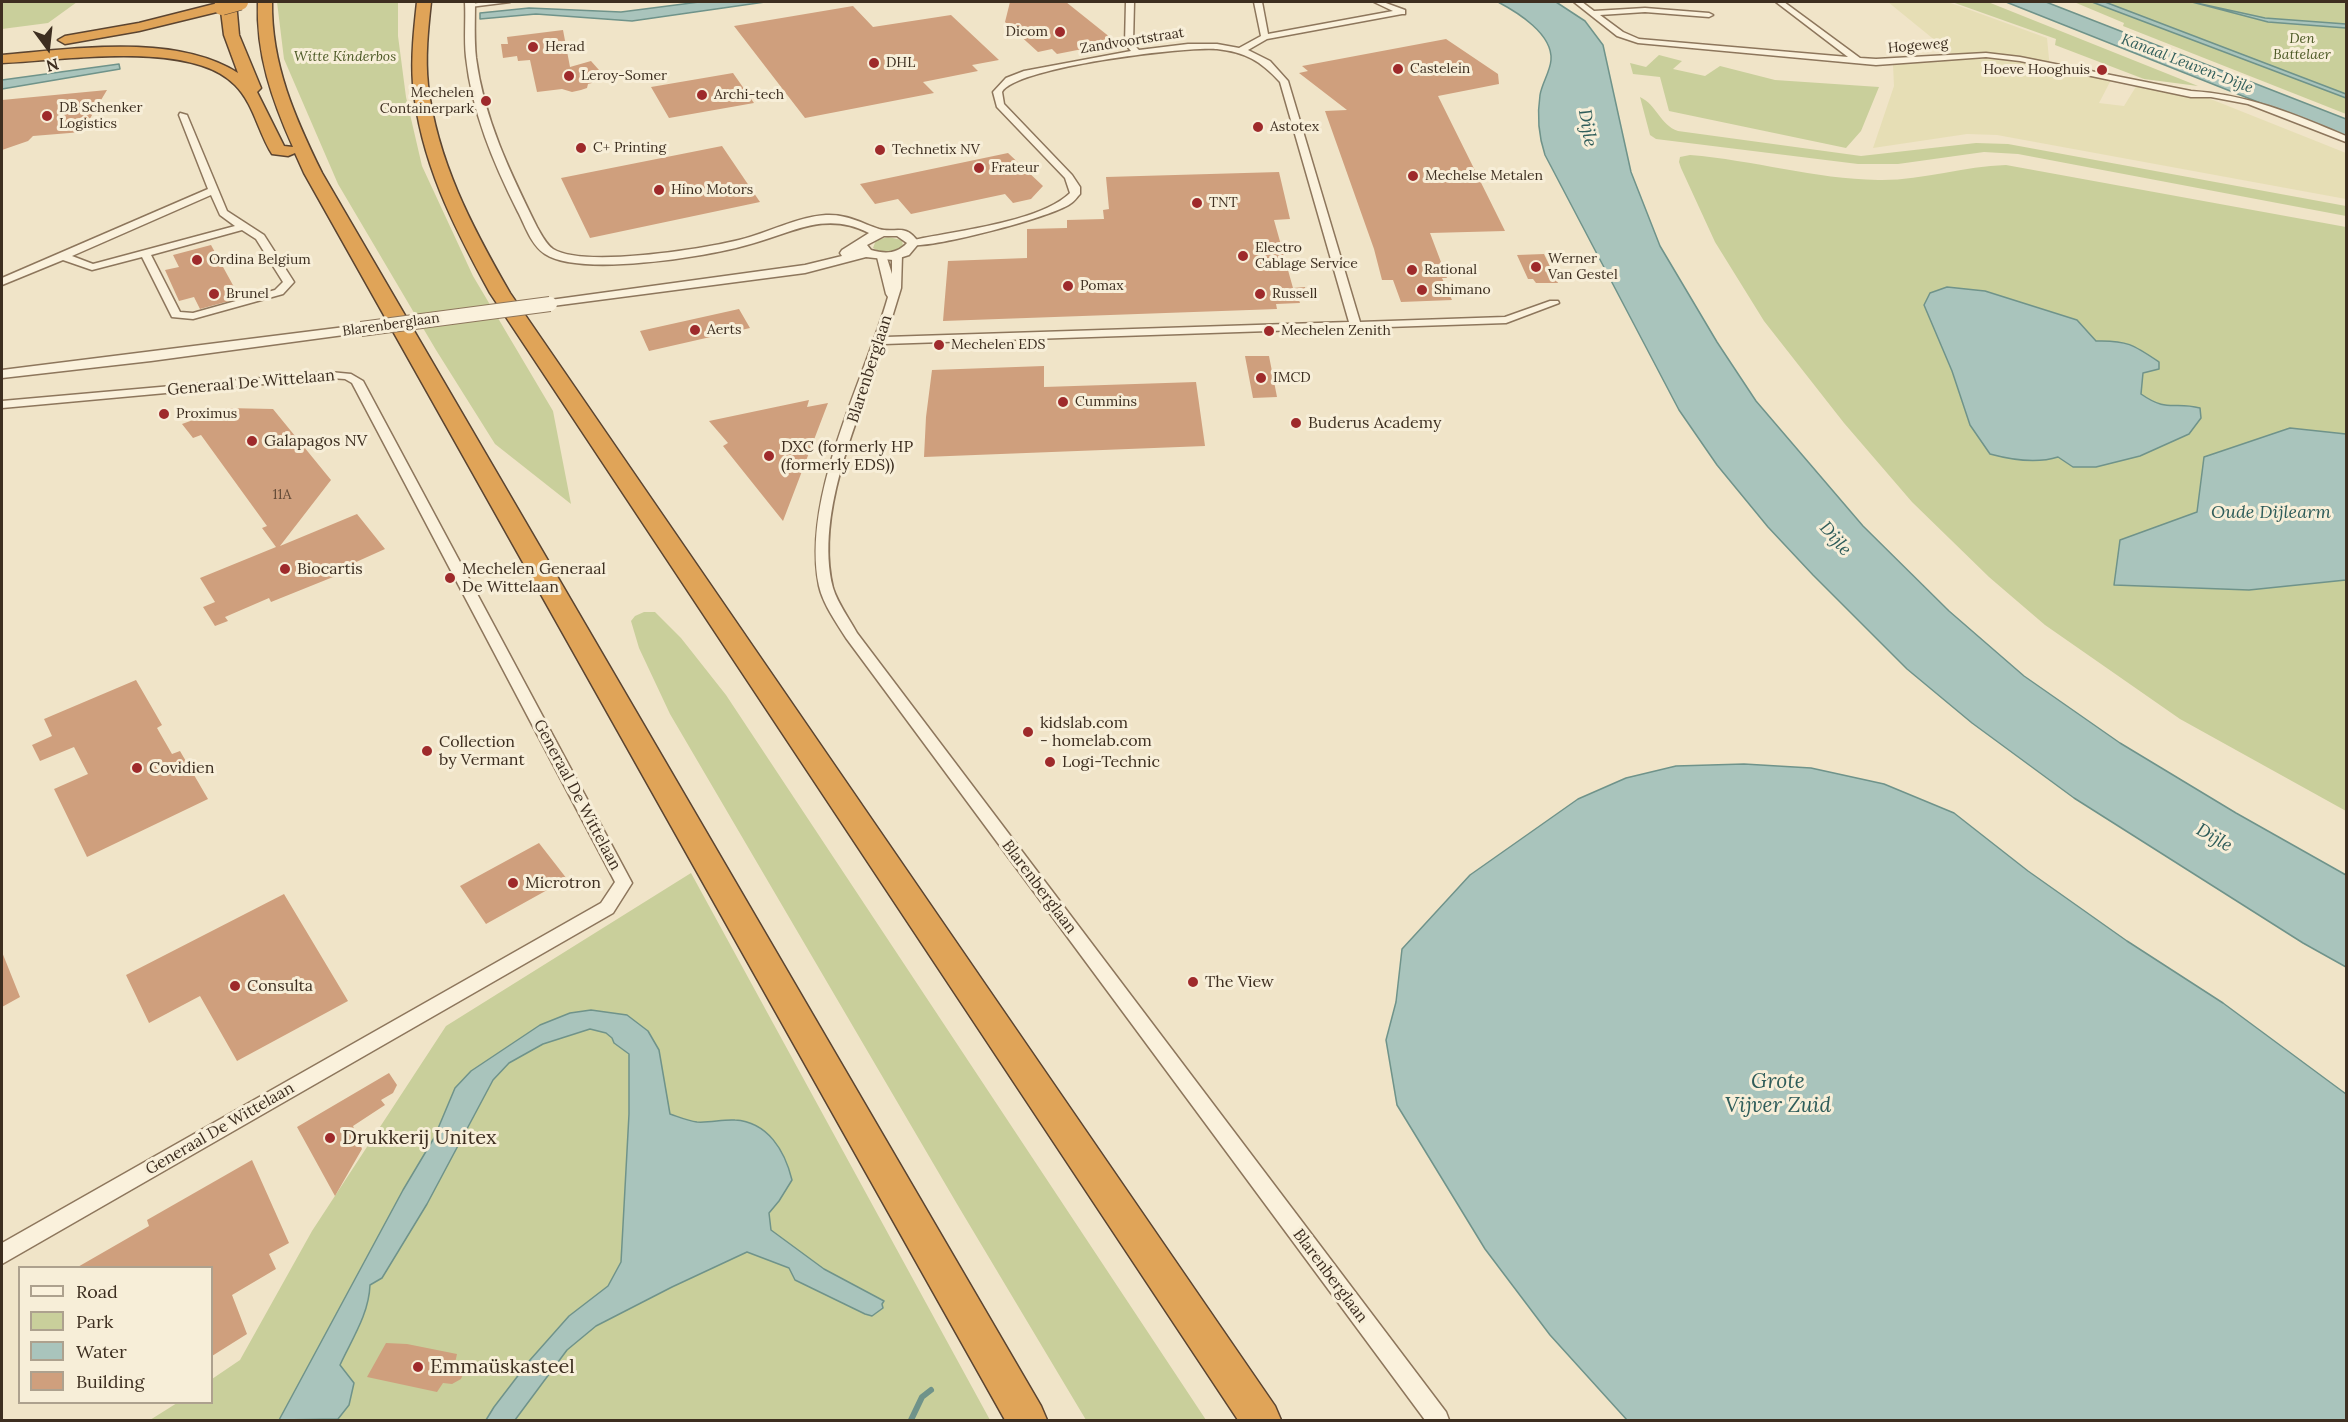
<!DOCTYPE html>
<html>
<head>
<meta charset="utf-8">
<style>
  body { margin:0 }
  #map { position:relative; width:2348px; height:1422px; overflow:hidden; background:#f0e4c8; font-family:Lora,serif }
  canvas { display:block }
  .frame { position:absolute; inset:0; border:3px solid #3d2e20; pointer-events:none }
  .legend { position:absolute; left:18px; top:1266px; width:195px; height:138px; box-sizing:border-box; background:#f7eed8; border:2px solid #ada18e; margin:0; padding:8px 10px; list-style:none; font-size:18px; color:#3d2e20 }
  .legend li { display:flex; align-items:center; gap:12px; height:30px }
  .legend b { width:30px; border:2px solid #ada18e }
  .north { position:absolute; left:18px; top:18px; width:60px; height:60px; -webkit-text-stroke:4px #f7eed8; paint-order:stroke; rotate:165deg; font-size:16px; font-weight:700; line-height:24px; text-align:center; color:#3d2e20 }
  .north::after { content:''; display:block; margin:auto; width:21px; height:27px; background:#3d2e20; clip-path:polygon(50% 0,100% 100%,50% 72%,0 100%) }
</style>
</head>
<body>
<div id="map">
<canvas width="2348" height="1422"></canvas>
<div class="frame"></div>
<ul class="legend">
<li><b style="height:8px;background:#faf1dc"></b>Road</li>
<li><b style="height:16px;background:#c9cf9b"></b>Park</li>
<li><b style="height:16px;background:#a9c4bc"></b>Water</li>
<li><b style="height:16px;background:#cf9f7d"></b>Building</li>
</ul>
<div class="north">N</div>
</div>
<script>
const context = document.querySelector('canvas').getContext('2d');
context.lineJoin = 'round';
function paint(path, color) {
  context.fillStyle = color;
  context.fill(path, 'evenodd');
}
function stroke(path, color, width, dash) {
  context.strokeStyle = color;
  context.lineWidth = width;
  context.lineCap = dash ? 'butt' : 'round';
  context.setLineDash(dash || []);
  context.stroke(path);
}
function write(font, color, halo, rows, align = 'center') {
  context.font = font + ' Lora,serif';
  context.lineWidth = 6;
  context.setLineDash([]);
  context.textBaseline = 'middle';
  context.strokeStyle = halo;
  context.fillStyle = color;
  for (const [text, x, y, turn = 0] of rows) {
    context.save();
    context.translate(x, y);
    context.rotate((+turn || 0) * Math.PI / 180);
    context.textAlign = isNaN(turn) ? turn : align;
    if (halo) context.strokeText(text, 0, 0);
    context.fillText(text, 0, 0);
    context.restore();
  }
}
const farmland = new Path2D(`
  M1888 2H1948L2047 38 2050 69 2111 80 2099 103 2124 106 2137 85 2208 98 2346 153V199L1997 135 1967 134 1873 148 1894 86 1893 65 1953 55Z`);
const green = new Path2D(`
  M2 2H77L48 23 2 29Z
  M277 2H398V36L406 97 422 166 473 276 553 411 571 504 495 444 436 350 338 184 284 59Z
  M1952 2H1988L2198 86 2144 79 2055 45 2056 39Z
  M2074 2H2346V114L2123 26 2124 23Z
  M1659 55 1682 61 1673 69 1705 76 1720 66 1775 80 1879 87 1861 131 1846 148 1669 111 1660 77 1633 74 1630 63 1646 67Z
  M1640 97C1657 105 1660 125 1678 131L1861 156 1976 143 2008 144 2346 206V216L2018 154 1984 152 1898 164H1858L1656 139 1650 135Z
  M1690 155C1753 160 1815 179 1878 180 1921 181 1963 166 2006 165L2346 227V811L2180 719 2045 625 1989 577 1912 502 1844 423 1764 321 1715 242 1681 168 1679 162 1680 157Z
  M888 237 902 240 903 246C895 253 883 254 873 248L876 240Z
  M644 612H655L681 638 726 695 1206 1420H1086L957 1204 670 714 639 648 631 621 635 616Z
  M691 873 990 1420H150L177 1403 212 1402V1379L240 1360 312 1231 446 1026Z`);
const water = new Path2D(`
  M699 2H765L632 21 536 14 480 19V13L529 8 621 12Z
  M1498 2H1556L1585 21 1603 45 1631 172 1660 246 1717 342 1756 401 1863 526 1949 611 2024 676 2120 743 2236 813 2346 875V967L2303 943 2074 798 1972 723 1907 669 1813 575 1768 527 1717 465 1679 410 1545 155C1539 137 1537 115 1540 95 1542 83 1550 72 1551 60 1553 34 1517 12 1498 2Z
  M2006 2H2046L2346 119V137Z
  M2092 2H2105L2346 94V98Z
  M2192 2 2265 18 2346 24V28L2268 22Z
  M119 64 120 69 2 89V80Z
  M1947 287 1985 291 2077 320 2096 341C2127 340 2134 345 2159 362V369L2143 373 2141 394C2168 413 2173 401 2200 408L2201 418 2189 434 2140 456 2096 467H2073L2058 457C2036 464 2012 460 1990 454L1970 425 1952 371 1924 305 1930 293Z
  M2290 428 2346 434V580L2249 590 2114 585 2120 540 2197 512 2204 457Z
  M1744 764 1811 768 1884 784 1954 813 2028 871 2127 941 2223 1003 2346 1094V1420H1627L1550 1335 1485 1249 1397 1105 1386 1040 1396 1002 1402 949 1470 875 1578 799 1626 778 1676 766Z
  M591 1010 627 1015 648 1031 659 1050 670 1114C679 1117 688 1121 697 1122 710 1123 723 1119 735 1120 768 1122 785 1151 792 1180L779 1201 769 1213 771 1230 824 1269 884 1301 882 1304 883 1308 872 1316 865 1314 795 1280 789 1268 747 1252 672 1287 596 1326 567 1350 515 1420H486L494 1407 530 1360 569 1316 608 1286 621 1262 629 1114V1054L614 1043 612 1038 606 1033 590 1029 543 1044 509 1063 493 1080 427 1204 382 1278 370 1285C369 1314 352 1339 340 1365L354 1383 349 1405 338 1419 279 1420 403 1190 434 1138 455 1088 471 1071 540 1025 570 1013Z`);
const stream = new Path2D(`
  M911 1420 922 1397 931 1390`);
const building = new Path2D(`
  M1010 2H1066L1111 38 1098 41 1103 45 1057 54 1052 49 1038 52 1005 22Z
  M853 6 873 27 951 15 999 60 972 65 978 71 923 82 934 93 805 118 734 26Z
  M563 30 570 67 591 61 607 79 588 84 587 88 581 90 572 92 562 89 537 92 530 60 518 61 517 56 503 58 501 44H508L507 37Z
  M1446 39 1498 74 1499 84 1438 96 1505 231 1430 233 1447 278H1442L1452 300 1401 302 1393 280H1382L1374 249 1325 111 1347 110 1299 73 1308 71 1302 66Z
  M733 73 754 103 669 118 651 87Z
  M107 90 82 132 33 136 28 141 2 150V100Z
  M722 146 760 202 590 238 561 178Z
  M1008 153 1043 186 1031 199 1013 203 1005 194 911 214 898 199 875 204 860 184Z
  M1279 172 1290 219 1274 220 1293 288 1305 287 1308 300H1299L1300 303 1276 304 1277 309 943 321 948 261 1027 258V229L1067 228V220L1104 219 1103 210 1109 209 1106 177Z
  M211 245 240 298 200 309 194 297 179 301 165 270 179 267 173 255Z
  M1544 254 1558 283H1536L1533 279H1528L1517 255Z
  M739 309 750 328 649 351 640 331Z
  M1245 356H1269L1277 397 1253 398Z
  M1044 366V387L1196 382 1205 446 924 457 926 417 932 370Z
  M809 400 807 407 828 403 783 521 723 446 728 443 709 421Z
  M226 408 273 409 331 480 280 546 357 514 385 549 345 567 348 571 271 602 269 598 225 617 228 621 215 626 203 607 215 602 200 578 276 547 262 528 267 526 201 435 193 438 182 424Z
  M136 680 162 725 157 728 172 754 180 751 208 799 87 857 54 789 88 774 74 747 40 761 32 745 52 736 44 719Z
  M539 843 567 879 486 924 460 886Z
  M284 894 348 1001 237 1061 200 996 149 1023 126 975Z
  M2 952 20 997 2 1007Z
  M389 1073 397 1085 393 1093 381 1100 385 1105 353 1126 362 1149 335 1196 297 1127Z
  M252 1160 289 1243 269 1254 276 1269 232 1295 247 1334 212 1356V1268H76L149 1226 147 1220Z
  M386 1343 407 1344 457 1354 455 1363 462 1364 465 1370 461 1379 452 1384 443 1383 437 1392 367 1377Z`);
const minor = new Path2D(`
  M484 2H510L470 7 466 5Z
  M1126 2H1134L1133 44 1139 50 1188 44H1217L1239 48 1261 36 1254 2H1262L1268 34 1393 11 1374 2H1383L1405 10V14H1402L1267 39 1248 50 1270 61 1288 81 1360 322 1505 317 1550 301H1558L1559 303 1506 323 884 344C860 416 814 512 833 588 838 604 849 618 857 633L1446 1412 1449 1420H1425L846 638C836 622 823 604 819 586 801 496 864 382 888 297L886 294 877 257 878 255H886L892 274V255L897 252 902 255 901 288 886 337 1349 322 1280 82C1261 61 1245 52 1217 49 1186 46 1015 67 1002 92L1004 104 1072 175 1080 187V194C1077 197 1074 202 1070 204 1052 217 931 249 909 245V241C952 231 1039 223 1070 193L1065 178 997 107 993 92 1006 78 1024 71 1131 51 1125 44Z
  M1574 2H1582L1594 11 1645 8 1709 13 1713 15 1709 17 1645 12 1600 15 1623 32 1639 39 1848 57 1776 2H1784L1860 58 1876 59 1986 53 2020 57 2191 91C2247 94 2296 115 2346 136V142L2248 104 2211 97H2191L2020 61 1986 57 1876 65 1638 43 1617 36Z
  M180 113 187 115 227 211 264 235 294 282 283 294 193 319 172 317 142 257 92 270 63 260 2 285V278L208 189 179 115ZM211 195 220 215 235 226 93 264 72 256ZM242 230 256 239 283 282 275 290 193 313 180 312 151 255Z
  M330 372 351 374 363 381 632 883 613 913 2 1264V1243L601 903 615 882 352 383 345 379 330 378 2 408V401Z`);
const tertiary = new Path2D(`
  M465 2H475C475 21 474 39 476 58 484 119 510 172 537 227 541 234 546 244 553 249 584 268 702 249 739 240 768 233 796 217 826 215 847 214 861 223 879 229 896 234 905 222 919 243L909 255 893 260 866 257 805 273 545 307 544 304 545 301 550 300 805 265 842 256 840 253 842 250 869 233C824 210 791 234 747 245 706 257 580 277 545 254 531 245 525 225 518 212 493 162 472 112 466 57 464 39 466 20 465 2ZM884 236H897L907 243C897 254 885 254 871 250L867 245Z
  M361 325 366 326 368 329 366 332 151 361 2 378V370Z`);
const motorway = new Path2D(`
  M222 2H236L239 35 261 88 257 92 284 146 293 147C272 100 256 54 258 2H272C271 64 295 118 322 173L1041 1406 1047 1420H1005L304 173 295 153 288 156 272 154C258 132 254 104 235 85 191 39 60 61 2 63V55C73 49 175 33 238 73L224 35 221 11 139 31 65 44 58 40 65 36 139 23Z
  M417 2H431C428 29 425 57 428 85 437 161 472 227 510 293L1275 1406 1281 1420H1238L490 293C454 227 420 161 413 84 411 57 414 29 417 2Z`);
const tertiaryBridge = new Path2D(`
  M361 329 550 304`);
const motorwayBridge = new Path2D(`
  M222 7 240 2`);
const markers = [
  [1060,32,6,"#9e2a2b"],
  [533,47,6,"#9e2a2b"],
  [874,63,6,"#9e2a2b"],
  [1398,69,6,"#9e2a2b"],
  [2102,70,6,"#9e2a2b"],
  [569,76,6,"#9e2a2b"],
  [702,95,6,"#9e2a2b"],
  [486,101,6,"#9e2a2b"],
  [47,116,6,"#9e2a2b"],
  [1258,127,6,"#9e2a2b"],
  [581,148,6,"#9e2a2b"],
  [880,150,6,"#9e2a2b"],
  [979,168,6,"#9e2a2b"],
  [1413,176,6,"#9e2a2b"],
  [659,190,6,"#9e2a2b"],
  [1197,203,6,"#9e2a2b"],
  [1243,256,6,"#9e2a2b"],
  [197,260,6,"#9e2a2b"],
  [1536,267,6,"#9e2a2b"],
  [1412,270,6,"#9e2a2b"],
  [1068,286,6,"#9e2a2b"],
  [1422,290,6,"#9e2a2b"],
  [214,294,6,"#9e2a2b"],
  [1260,294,6,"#9e2a2b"],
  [695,330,6,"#9e2a2b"],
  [1269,331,6,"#9e2a2b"],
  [939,345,6,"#9e2a2b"],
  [1261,378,6,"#9e2a2b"],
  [1063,402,6,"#9e2a2b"],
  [164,414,6,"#9e2a2b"],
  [1296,423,6,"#9e2a2b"],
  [252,441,6,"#9e2a2b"],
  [769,456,6,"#9e2a2b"],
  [285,569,6,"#9e2a2b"],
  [450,578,6,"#9e2a2b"],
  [1028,732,6,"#9e2a2b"],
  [427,751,6,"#9e2a2b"],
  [1050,762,6,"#9e2a2b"],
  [137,768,6,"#9e2a2b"],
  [513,883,6,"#9e2a2b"],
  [1193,982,6,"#9e2a2b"],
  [235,986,6,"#9e2a2b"],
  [330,1138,6,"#9e2a2b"],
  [418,1367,6,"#9e2a2b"]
];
const farPoinames = [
  ["Dicom",1048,32,"right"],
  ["Herad",545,47],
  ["DHL",886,63],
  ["Castelein",1410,69],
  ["Hoeve Hooghuis",2090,70,"right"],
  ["Leroy-Somer",581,76],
  ["Mechelen",474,93,"right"],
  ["Containerpark",474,109,"right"],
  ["Archi-tech",714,95],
  ["DB Schenker",59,108],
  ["Logistics",59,124],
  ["Astotex",1270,127],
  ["C+ Printing",593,148],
  ["Technetix NV",892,150],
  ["Frateur",991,168],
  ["Mechelse Metalen",1425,176],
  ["Hino Motors",671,190],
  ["TNT",1209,203],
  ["Electro",1255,248],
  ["Cablage Service",1255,264],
  ["Werner",1548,259],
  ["Van Gestel",1548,275],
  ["Ordina Belgium",209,260],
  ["Rational",1424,270],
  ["Pomax",1080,286],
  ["Shimano",1434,290],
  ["Brunel",226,294],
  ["Russell",1272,294],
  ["Aerts",707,330],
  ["Mechelen Zenith",1281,331],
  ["Mechelen EDS",951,345],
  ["IMCD",1273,378],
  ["Cummins",1075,402],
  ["Proximus",176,414]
];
const farParknames = [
  ["Den",2302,39],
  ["Battelaer",2302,55],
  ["Witte Kinderbos",345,57]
];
const farStreetnames = [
  ["Zandvoortstraat",1132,41,-9],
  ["Hogeweg",1918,46,-5],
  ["Blarenberglaan",391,325,-8]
];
const numberNames = [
  ["11A",282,495]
];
const farWaternames = [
  ["Kanaal Leuven-Dijle",2187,64,21]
];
const streetNames = [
  ["Blarenberglaan",870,369,-72],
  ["Generaal De Wittelaan",251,383,-5],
  ["Generaal De Wittelaan",577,795,62],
  ["Blarenberglaan",1039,887,53],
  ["Generaal De Wittelaan",220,1129,-30],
  ["Blarenberglaan",1330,1276,53]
];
const poiNames = [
  ["Buderus Academy",1308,423],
  ["Galapagos NV",264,441],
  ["DXC (formerly HP",781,447],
  ["(formerly EDS))",781,465],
  ["Biocartis",297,569],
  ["Mechelen Generaal",462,569],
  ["De Wittelaan",462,587],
  ["kidslab.com",1040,723],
  ["- homelab.com",1040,741],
  ["Collection",439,742],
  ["by Vermant",439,760],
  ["Logi-Technic",1062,762],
  ["Covidien",149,768],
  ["Microtron",525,883],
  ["The View",1205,982],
  ["Consulta",247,986]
];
const waterNames = [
  ["Dijle",1587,128,80],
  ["Oude Dijlearm",2271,513],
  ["Dijle",1835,539,49],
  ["Dijle",2214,838,30]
];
const nearPoinames = [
  ["Drukkerij Unitex",342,1138],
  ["Emmaüskasteel",430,1367]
];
const nearWaternames = [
  ["Grote",1778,1082],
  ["Vijver Zuid",1778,1106]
];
paint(farmland, '#e6deb5');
paint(green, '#c9cf9b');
paint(water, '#a9c4bc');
stroke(water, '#6f938a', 1.5);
stroke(stream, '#6f938a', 6);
paint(building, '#cf9f7d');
stroke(minor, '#8d765c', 3);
stroke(tertiary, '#8d765c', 3);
stroke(motorway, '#5b4430', 3);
paint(minor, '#faf1dc');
paint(tertiary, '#faf1dc');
paint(motorway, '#e0a458');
stroke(tertiaryBridge, '#8d765c', 16, []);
stroke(motorwayBridge, '#5b4430', 17, []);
stroke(tertiaryBridge, '#faf1dc', 14);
stroke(motorwayBridge, '#e0a458', 16);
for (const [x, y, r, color] of markers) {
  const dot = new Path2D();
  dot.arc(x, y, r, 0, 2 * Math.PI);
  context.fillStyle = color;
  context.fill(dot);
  stroke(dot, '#f7eed8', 2);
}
write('14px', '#3d2e20', '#f7eed8', farPoinames, 'left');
write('italic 14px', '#4d5a26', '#f7eed8', farParknames);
write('14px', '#3d2e20', '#f7eed8', farStreetnames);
write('14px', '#624a37', null, numberNames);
write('italic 15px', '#2f5d5a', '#f7eed8', farWaternames);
write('16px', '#3d2e20', '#f7eed8', streetNames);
write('16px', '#3d2e20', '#f7eed8', poiNames, 'left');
write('italic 18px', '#2f5d5a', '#f7eed8', waterNames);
write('20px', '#3d2e20', '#f7eed8', nearPoinames, 'left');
write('italic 21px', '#2f5d5a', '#f7eed8', nearWaternames);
</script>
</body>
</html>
